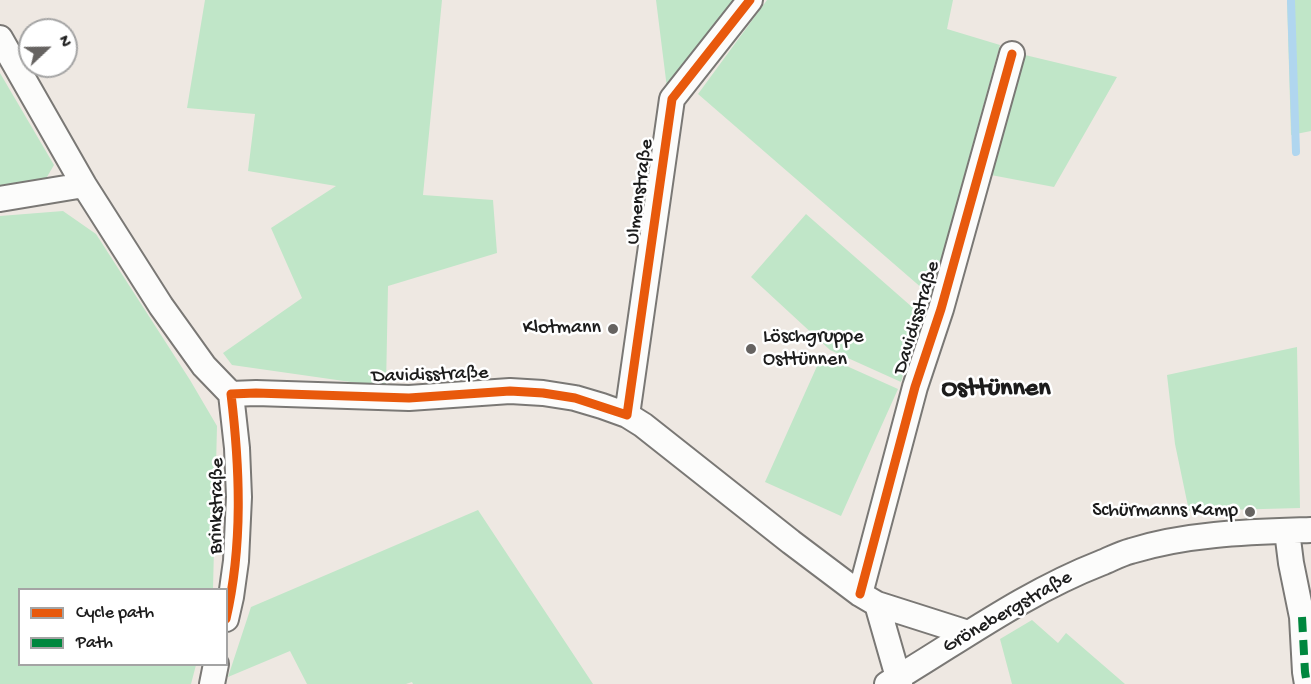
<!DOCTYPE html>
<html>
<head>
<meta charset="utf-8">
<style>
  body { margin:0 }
  #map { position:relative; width:1311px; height:684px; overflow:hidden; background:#eee8e2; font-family:"Gochi Hand",sans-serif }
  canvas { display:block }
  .legend { position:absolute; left:18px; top:588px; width:210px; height:78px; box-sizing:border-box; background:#fff; border:2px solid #a4a4a4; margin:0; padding:8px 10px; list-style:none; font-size:18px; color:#1c1c1c }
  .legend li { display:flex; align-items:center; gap:12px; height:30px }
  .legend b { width:30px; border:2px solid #a4a4a4 }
  .north { position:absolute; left:18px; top:18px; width:60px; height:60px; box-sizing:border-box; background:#fff; border:2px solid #a4a4a4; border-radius:50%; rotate:68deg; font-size:16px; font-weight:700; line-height:24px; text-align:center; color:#1c1c1c }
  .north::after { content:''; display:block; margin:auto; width:21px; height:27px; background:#666361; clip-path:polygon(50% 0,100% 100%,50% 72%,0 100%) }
</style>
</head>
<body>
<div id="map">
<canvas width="1311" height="684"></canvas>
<ul class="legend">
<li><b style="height:8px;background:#e8590c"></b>Cycle path</li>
<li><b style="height:8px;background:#00873e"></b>Path</li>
</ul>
<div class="north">N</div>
</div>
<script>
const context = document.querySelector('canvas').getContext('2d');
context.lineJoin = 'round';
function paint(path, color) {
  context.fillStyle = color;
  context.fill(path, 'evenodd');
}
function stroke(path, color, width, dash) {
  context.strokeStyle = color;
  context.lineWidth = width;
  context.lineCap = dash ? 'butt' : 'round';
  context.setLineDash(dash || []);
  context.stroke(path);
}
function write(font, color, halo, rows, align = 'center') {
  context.font = font + ' "Gochi Hand",sans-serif';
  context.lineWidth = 5;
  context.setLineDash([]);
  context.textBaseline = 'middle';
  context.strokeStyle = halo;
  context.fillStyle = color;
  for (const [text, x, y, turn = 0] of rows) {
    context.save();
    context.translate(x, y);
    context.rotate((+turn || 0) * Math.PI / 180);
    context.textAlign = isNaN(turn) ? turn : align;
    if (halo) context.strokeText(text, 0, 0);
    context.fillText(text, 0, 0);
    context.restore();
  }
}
const green = new Path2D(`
  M205 0H442L423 195 493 200 497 253 388 286 386 387 232 365 223 353 302 298 271 228 336 186 248 171 255 114 187 108Z
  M656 0H735L667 88Z
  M767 0H953L947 29 1000 45 931 296 698 94Z
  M1287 0H1311V131L1291 135Z
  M1025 55 1117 77 1054 187 991 175Z
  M0 73 54 165 44 182 0 189Z
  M63 211 96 234 190 380 217 426 213 589 20 590V664L196 665 191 684H0V216Z
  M806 214 920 314 901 382 830 350 751 277Z
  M1297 347 1300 508 1189 511 1175 444 1167 375Z
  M822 355 898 389 841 516 765 482Z
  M478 510 593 684H413L412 682 406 684H307L290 651 228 677 251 607Z
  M1032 620 1058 643 1066 633 1125 684H1012L1000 639Z`);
const stream = new Path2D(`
  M1291 0 1296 152`);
const minor = new Path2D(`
  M0 38 84 185 161 306 204 366 231 394 237 448 239 497 236 561 231 597 226 619
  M0 199 84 185
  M231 394 256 393 409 398 510 391 543 393 575 398 602 406 627 415 643 425 791 542 860 594 877 604 968 633
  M627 415 672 99 750 0
  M1287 531 1291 563 1302 617 1305 672 1307 684
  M860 594 915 387 941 309 1012 54
  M877 604 900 684
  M212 684 216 664
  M887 684C958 642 1024 593 1101 563 1111 559 1120 554 1131 551 1189 533 1251 532 1311 530`);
const quiet = new Path2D(`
  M1302 617 1305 672 1307 684`);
const cycleway = new Path2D(`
  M860 594 915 387 941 309 1012 54
  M226 619C243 545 240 469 231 394L256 393 409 398 510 391 543 393 575 398 627 415 672 99 750 0`);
const markers = [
  [613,329,6,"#666361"],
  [751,349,6,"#666361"],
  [1250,512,6,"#666361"]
];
const streetNames = [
  ["Ulmenstraße",641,192,-82],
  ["Davidisstraße",918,318,-73],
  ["Davidisstraße",430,376,-2],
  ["Brinkstraße",218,506,-89],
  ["Grönebergstraße",1008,613,-30]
];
const poiNames = [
  ["Klotmann",601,329],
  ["Löschgruppe",763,338,"left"],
  ["Osttünnen",763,361,"left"],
  ["Schürmanns Kamp",1238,512]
];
const districtNames = [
  ["Osttünnen",996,390]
];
paint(green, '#c0e6c8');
stroke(stream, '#b0d6ef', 8);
stroke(minor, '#7a7875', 28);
stroke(minor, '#fcfcfb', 24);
stroke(quiet, '#00873e', 8, [15, 8]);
stroke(cycleway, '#e8590c', 9);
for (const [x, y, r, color] of markers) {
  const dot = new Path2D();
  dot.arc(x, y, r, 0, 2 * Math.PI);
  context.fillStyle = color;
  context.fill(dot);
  stroke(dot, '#fff', 2);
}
write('20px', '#1c1c1c', '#fff', streetNames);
write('20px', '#1c1c1c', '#fff', poiNames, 'right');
write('bold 26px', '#1c1c1c', '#fff', districtNames);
</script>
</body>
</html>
